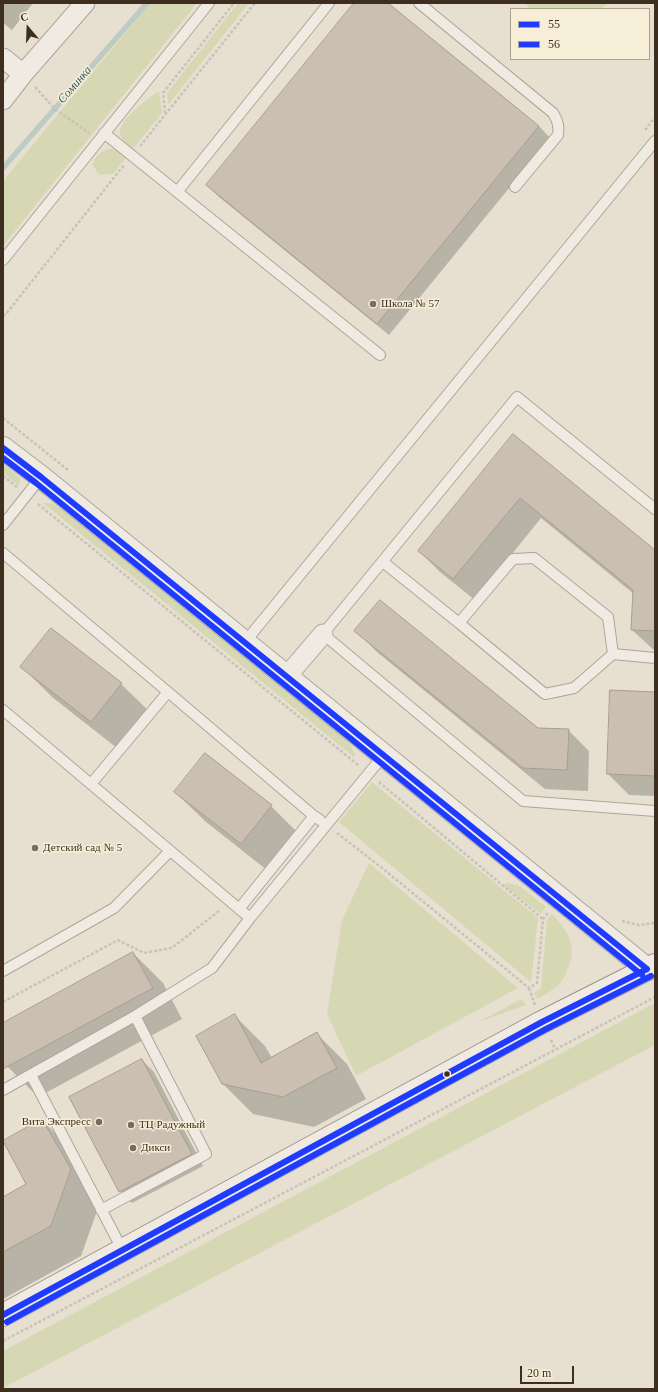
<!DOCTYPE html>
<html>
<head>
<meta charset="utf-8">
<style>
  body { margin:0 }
  #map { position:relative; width:658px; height:1392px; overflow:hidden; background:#e7e0d1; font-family:Georgia,serif }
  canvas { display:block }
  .frame { position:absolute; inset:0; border:4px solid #3d2e20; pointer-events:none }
  .legend { position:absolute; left:510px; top:8px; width:140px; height:52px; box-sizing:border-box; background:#f7eed8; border:1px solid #ada18e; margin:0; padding:5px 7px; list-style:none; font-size:12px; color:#3d2e20 }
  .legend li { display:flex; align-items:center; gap:8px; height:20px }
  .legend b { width:20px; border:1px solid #ada18e }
  .north { position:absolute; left:8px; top:8px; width:40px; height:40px; -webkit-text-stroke:3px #f7eed8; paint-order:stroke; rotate:341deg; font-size:11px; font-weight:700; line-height:16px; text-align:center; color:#3d2e20 }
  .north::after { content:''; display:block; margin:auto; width:14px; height:18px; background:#3d2e20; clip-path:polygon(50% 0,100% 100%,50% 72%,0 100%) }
  .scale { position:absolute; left:520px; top:1366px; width:54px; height:18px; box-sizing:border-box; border:2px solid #3d2e20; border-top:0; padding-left:5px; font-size:12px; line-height:14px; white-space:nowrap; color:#3d2e20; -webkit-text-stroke:3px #f7eed8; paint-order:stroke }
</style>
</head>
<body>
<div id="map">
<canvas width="658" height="1392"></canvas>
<div class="frame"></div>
<ul class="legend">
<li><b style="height:5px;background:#1f3bff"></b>55</li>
<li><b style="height:5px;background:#1f3bff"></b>56</li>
</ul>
<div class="north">С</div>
<div class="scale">20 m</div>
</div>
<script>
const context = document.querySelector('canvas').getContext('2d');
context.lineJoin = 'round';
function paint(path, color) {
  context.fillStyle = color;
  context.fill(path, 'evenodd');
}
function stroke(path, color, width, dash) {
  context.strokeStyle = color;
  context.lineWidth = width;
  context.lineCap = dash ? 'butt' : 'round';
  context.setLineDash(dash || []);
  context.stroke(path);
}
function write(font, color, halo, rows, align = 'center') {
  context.font = font + ' Georgia,serif';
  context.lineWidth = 3;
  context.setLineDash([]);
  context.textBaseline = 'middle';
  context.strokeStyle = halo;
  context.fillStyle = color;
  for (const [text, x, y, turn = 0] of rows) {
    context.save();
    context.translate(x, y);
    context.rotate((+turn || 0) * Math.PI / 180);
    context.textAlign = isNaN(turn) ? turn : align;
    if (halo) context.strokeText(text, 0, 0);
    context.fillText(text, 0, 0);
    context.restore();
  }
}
const green = new Path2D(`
  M150 3H197L3 246V181Z
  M238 3H249L168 105 167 93Z
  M524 3H608L601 9H531Z
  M159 91 162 113 133 149C128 145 120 139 120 132 119 119 149 98 159 91Z
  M107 149C117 149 119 150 126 158L113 174 99 175 92 164C96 157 99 153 107 149Z
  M3 463 20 478 19 486 3 473Z
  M43 503H52L63 510 344 737C350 744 354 749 355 758Z
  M372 782 538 918 531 982 339 822Z
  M369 863 518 988 356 1076 327 1014 342 920Z
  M507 883 520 886 546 907 541 914 503 885Z
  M552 914C569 932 578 947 567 971 565 976 562 981 559 985 553 990 545 994 538 999L534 993 541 988 547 920Z
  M522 999 526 1005 478 1022Z
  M655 1003V1045L3 1388V1351Z`);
const shadow = new Path2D(`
  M3 3H33L12 30 3 23Z
  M356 3H387L539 126 550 138 389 335 219 197 207 185Z
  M513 436 655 551V651L632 630 634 594 541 518 475 600 440 572 419 551Z
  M356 631 537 729 568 730 589 751 588 791 545 789 377 652Z
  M22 667 121 684 152 714 122 752 52 697Z
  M655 693V796L629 795 608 774Z
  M175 792 271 806 301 836 272 874 206 822Z
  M133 953 163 983 182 1019 38 1097 7 1066 3 1058V1024Z
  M235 1016 265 1046 272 1058 317 1034 347 1064 366 1099 314 1127 253 1114 222 1083Z
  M142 1060 154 1072 203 1166 132 1203 120 1191Z
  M42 1120 73 1151 101 1200 81 1256 3 1299V1198L27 1185Z`);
const stream = new Path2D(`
  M3 168 147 3`);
const building = new Path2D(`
  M354 3H388L539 126 377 324 206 185Z
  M513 434 655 550V631L631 630 633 590 520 498 453 579 418 551Z
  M380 600 538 728 569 729 567 770 523 768 354 631Z
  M51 628 122 683 91 722 20 667Z
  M610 690 655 692V776L607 774Z
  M205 753 272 805 241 844 174 792Z
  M133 952 153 988 3 1069V1023Z
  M235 1014 261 1063 317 1032 337 1068 283 1097 222 1084 196 1036Z
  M142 1059 192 1154 119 1192 69 1097Z
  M42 1119 71 1169 51 1226 3 1252V1197L26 1184 3 1141Z`);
const path = new Path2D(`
  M35 87 55 109 89 133
  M165 113 163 93 234 3
  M645 130 655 117
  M140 146 255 3
  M3 316 6 314 124 165
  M3 418 68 470
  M3 476 17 487
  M38 504 358 765
  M379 782 543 919
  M337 833 382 868 529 988 537 983 543 919 548 913
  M622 921 639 925 655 923
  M529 988 535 1005
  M3 1002 118 940 144 953 172 948 220 910
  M551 1040 555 1049
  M3 1341 655 997`);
const service = new Path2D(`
  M419 3 553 113C558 121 559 126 558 135L515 187
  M104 133 380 355
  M177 192 329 3
  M3 260 209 3
  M655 509 517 397 323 634 523 801 655 811
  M3 525 41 477
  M3 553 168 692
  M383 562 459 623 513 559 534 558 608 617 613 654 655 658
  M459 623 545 694 574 688 613 654
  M245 642 655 141
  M3 710 250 918
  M91 784 168 692 314 816
  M239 909 314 816 320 820
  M3 971 114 908 170 851
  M31 1075 123 1251
  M3 1090 135 1016 212 968 250 918 383 756
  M101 1210 206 1154 135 1016`);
const minor = new Path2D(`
  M3 58 23 74
  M3 100 23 74 85 3
  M287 676 323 634`);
const tertiary = new Path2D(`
  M3 448 41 477 647 969`);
const secondary = new Path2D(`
  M3 1315 542 1022 655 965`);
const bus1 = new Path2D(`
  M3 448 41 477 647 969
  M3 1315 542 1022 647 969`);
const bus2 = new Path2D(`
  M3 458 36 483 642 975
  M7 1322 546 1029 651 976`);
const markers = [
  [373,304,4,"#786c5e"],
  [35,848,4,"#786c5e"],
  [447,1074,3.5,"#3d2e20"],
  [99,1122,4,"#786c5e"],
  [131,1125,4,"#786c5e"],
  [133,1148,4,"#786c5e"]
];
const poiNames = [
  ["Школа № 57",381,304],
  ["Детский сад № 5",43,848],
  ["Вита Экспресс",91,1122,"right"],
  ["ТЦ Радужный",139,1125],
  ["Дикси",141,1148]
];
const waterNames = [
  ["Соминка",75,85,-49]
];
paint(green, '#d6d7b3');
paint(shadow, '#0003');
stroke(stream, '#bcccc2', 5.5);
paint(building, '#cbbfb2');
stroke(building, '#a89c90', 1);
stroke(service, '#ada599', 12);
stroke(minor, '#ada599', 21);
stroke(tertiary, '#ada599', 24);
stroke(secondary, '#9c958a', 24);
stroke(path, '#c8c2b9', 2.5, [3, 2]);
stroke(service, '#efebe3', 10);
stroke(minor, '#efebe3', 19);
stroke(tertiary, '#efebe3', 22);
stroke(secondary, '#efebe3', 22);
stroke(bus1, '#1f3bff', 6);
stroke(bus2, '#1f3bff', 6);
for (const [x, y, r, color] of markers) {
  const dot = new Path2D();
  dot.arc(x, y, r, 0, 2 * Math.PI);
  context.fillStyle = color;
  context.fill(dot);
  stroke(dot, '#f7eed8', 1.5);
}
write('11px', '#3d2e20', '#f7eed8', poiNames, 'left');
write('italic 12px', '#2f5d5a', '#f7eed8', waterNames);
</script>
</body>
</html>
